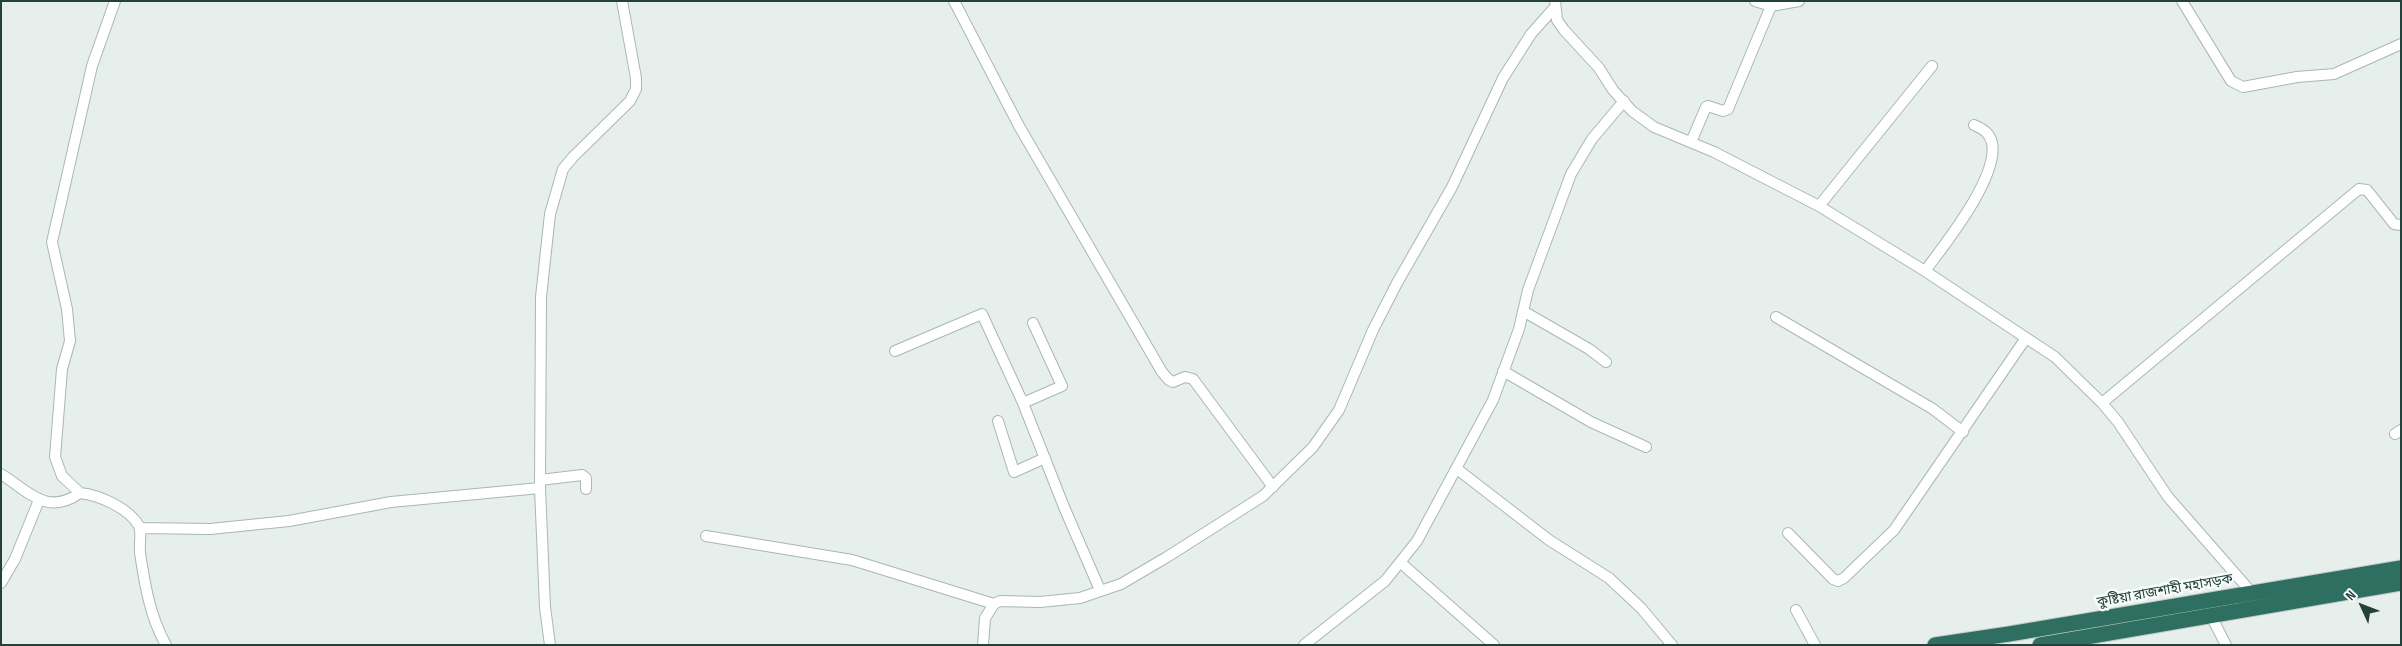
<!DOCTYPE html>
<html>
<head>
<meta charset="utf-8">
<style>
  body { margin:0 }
  #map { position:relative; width:2402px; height:646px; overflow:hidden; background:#e6efeb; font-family:"Sofia Sans Condensed",sans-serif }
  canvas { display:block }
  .frame { position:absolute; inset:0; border:2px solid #24423a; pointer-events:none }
  .north { position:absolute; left:2337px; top:581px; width:50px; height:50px; -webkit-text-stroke:4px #f7fbf9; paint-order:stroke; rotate:313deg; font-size:14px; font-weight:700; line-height:20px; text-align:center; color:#24423a }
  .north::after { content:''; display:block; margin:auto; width:18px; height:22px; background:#24423a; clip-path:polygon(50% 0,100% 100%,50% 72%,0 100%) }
</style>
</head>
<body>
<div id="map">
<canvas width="2402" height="646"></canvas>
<div class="frame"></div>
<div class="north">N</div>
</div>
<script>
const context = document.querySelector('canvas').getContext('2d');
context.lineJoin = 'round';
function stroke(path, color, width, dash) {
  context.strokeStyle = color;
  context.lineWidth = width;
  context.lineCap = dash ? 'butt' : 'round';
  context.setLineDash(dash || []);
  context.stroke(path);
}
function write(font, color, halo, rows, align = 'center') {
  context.font = font + ' "Sofia Sans Condensed","Noto Sans Bengali",sans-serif';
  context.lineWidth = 5;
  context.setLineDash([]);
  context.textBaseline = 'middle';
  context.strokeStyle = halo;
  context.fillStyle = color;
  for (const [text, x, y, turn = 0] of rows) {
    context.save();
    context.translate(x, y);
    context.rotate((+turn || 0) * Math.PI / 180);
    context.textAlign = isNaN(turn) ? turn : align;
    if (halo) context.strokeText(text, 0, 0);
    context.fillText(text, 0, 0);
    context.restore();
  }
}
const minor = new Path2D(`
  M954 1 1019 126 1162 372 1169 380 1173 382 1185 377 1193 379 1273 487
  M1555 1 1557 20 1564 30 1599 68 1613 90 1632 111 1654 127 1714 152 1819 206 1925 271 2055 357 2102 403 2118 422 2168 497 2252 593
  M1755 1 1771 6 1799 1
  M2182 1 2231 81 2243 87 2297 77 2334 74 2401 44
  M1691 142 1706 107 1708 106 1723 111 1728 109 1771 6
  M1819 206 1932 66
  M1925 271C1945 244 1999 177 1992 143 1990 133 1983 129 1974 125
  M1523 311 1589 349 1606 362
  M1776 317 1933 409 1963 432
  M895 351 982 314 1023 403 1064 507 1100 590
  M1503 371 1591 422 1646 447
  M1023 403 1062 386 1033 323
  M2102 403 2359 189 2367 190 2394 224 2401 225
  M998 421 1014 472 1045 458
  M2395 434 2401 430
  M1457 469 1549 540 1609 578 1641 608 1672 645
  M1 474C29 492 47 516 80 493 99 495 129 508 139 526 142 533 139 544 140 553 145 585 150 617 166 645
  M540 480 582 475 586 478V489
  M80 493 62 476 55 457 62 369 70 341 67 309 52 242 92 66 115 1
  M140 528 210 529 289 521 391 502 540 488
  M1788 533 1833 579 1838 581 1844 578 1894 530 2026 338
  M706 536 852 560 994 604
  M1401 563 1494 645
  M1 583 15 559 39 500
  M1796 610 1815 645
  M2211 616 2226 645
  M550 645 545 607 540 488 541 297 550 214 563 169 573 157 630 101 636 89V78L622 1
  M983 645 985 618 994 604 1000 601 1040 602 1080 598 1121 584 1167 557 1263 496 1313 447 1339 410 1373 330 1397 283 1452 187 1503 78 1531 34 1555 7
  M1304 645 1385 581 1417 541 1493 400 1519 329 1528 290 1571 174 1592 139 1624 101`);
const highway = new Path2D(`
  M1935 645 2009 634 2401 568
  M2040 645 2401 583`);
const streetNames = [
  ["কুষ্টিয়া রাজশাহী মহাসড়ক",2165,591,-10]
];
stroke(minor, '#a8b8b2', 12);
stroke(highway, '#c2cac8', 17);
stroke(minor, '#fff', 10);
stroke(highway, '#2f6f62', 15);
write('14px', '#24423a', '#f7fbf9', streetNames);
</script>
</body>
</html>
